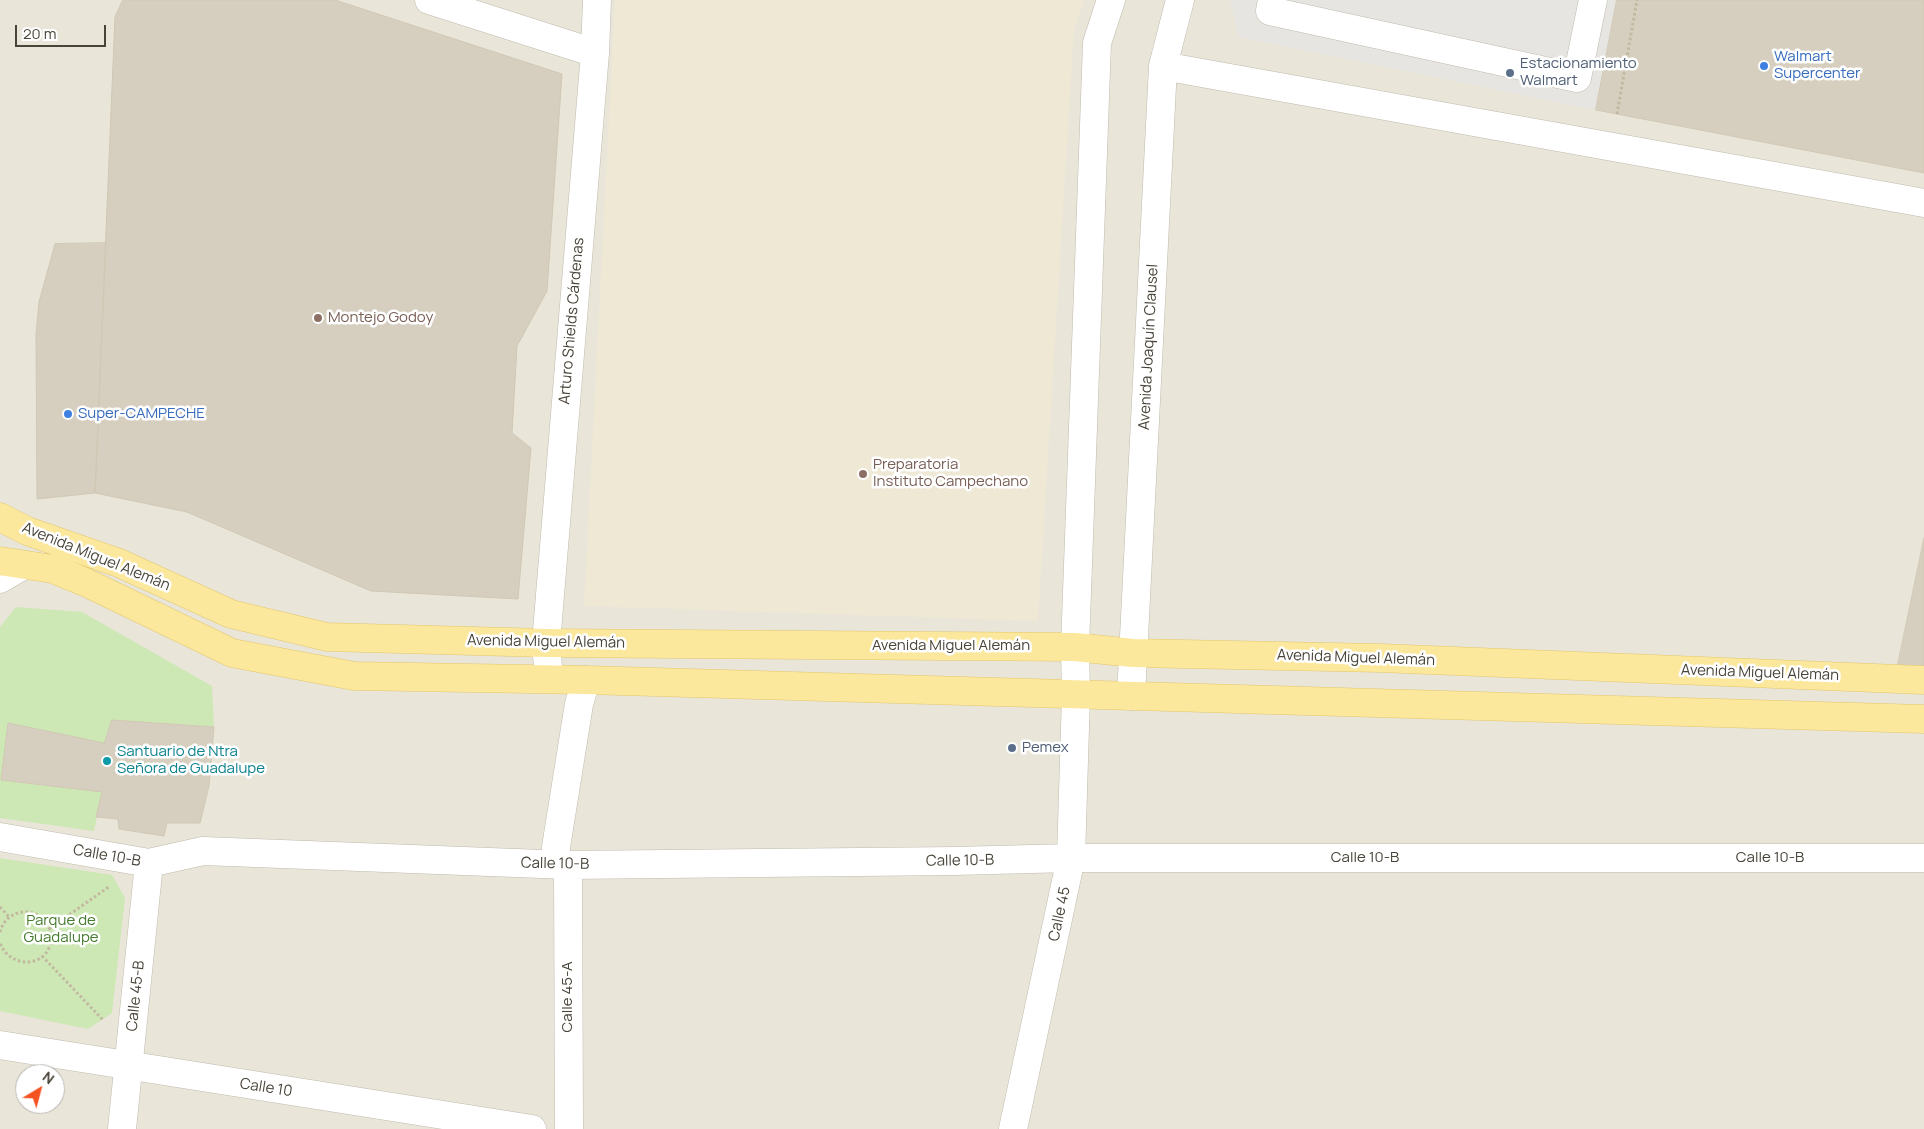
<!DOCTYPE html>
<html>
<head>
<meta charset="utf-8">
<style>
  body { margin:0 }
  #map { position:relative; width:1924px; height:1129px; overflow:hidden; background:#f5f3eb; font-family:Manrope,sans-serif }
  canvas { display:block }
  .north { position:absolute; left:15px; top:1064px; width:50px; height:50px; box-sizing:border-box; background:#fff; border:1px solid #b6b4b0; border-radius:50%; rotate:37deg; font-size:14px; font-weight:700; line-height:20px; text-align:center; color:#494439 }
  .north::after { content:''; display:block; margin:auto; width:18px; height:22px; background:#f55222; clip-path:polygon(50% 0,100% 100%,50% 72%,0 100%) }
  .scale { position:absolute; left:15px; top:25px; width:91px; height:22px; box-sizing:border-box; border:2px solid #494439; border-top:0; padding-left:6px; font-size:15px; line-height:18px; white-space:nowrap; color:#494439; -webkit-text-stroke:4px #fff; paint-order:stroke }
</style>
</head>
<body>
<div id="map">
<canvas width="1924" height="1129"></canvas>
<div class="north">N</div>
<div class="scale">20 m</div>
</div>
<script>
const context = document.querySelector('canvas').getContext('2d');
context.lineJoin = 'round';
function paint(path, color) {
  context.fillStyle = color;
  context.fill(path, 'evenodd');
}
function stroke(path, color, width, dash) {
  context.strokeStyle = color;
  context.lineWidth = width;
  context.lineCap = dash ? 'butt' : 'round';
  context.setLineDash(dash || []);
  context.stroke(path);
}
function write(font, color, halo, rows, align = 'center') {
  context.font = font + ' Manrope,sans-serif';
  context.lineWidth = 5;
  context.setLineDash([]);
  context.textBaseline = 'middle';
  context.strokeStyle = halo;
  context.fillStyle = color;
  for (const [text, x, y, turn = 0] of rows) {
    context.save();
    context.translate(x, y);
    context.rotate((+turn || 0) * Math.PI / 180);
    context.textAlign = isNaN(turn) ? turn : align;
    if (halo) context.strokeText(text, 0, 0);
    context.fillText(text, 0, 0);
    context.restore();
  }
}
const residential = new Path2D(`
  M0 0H1924V1129H0ZM25 1074H55V1104H25Z`);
const education = new Path2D(`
  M615 0H1084L1074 29 1038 621 584 606Z`);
const green = new Path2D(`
  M16 607 82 612 212 686 214 727 112 720 104 743 8 723 1 780 102 792 94 831 0 818V627Z
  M0 858 112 875 125 898 112 1013 88 1029 0 1011Z`);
const parking = new Path2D(`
  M1230 0H1617L1596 110 1239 37Z`);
const building = new Path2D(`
  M123 0H335L562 74 547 291 517 346 512 433 531 448 518 599 371 591 187 512 95 493 115 17Z
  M1617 0H1924V173L1596 110Z
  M106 243 95 493 37 499 36 335 39 302 55 244Z
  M1924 538V680L1895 679Z
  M112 720 214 727 209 786 200 823H167L164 836 119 829 118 819 96 817 102 792 1 780 8 723 104 743Z`);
const path = new Path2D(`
  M1617 114 1637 0
  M0 907 9 917
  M49 929 110 886
  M0 932C8 902 51 907 51 938 50 968 10 970 0 943
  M42 956 103 1020`);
const minor = new Path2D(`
  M429 0 595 53
  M1272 0 1270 11 1577 78 1593 0
  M1163 66 1924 203
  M0 579 24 565
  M549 679 546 643 595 53 597 0
  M1131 696 1163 66 1180 0
  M0 837 149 863 203 851 568 865 955 861 1071 858H1924
  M556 864V847L579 704 586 680
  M568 865 569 1129
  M0 1045 532 1129
  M122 1129 149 863
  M1013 1129 1071 858 1076 695 1075 647 1097 43 1111 0`);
const major = new Path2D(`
  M0 517 27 531 119 563 231 614 327 637 546 643 1075 647 1133 653 1380 658 1924 680
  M0 561 53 569 85 582 232 653 354 676 586 680 1924 719`);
const markers = [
  [1764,66,5,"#3f7fe0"],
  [1510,73,5,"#5c6f8a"],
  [318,318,5,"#8d6e63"],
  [68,414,5,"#3f7fe0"],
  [863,474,5,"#8d6e63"],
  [1012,748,5,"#5c6f8a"],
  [107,761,5,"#0f9aa8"]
];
const shopNames = [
  ["Walmart",1774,57],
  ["Supercenter",1774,74],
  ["Super-CAMPECHE",78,414]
];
const serviceNames = [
  ["Estacionamiento",1520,64],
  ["Walmart",1520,81],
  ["Pemex",1022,748]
];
const educationNames = [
  ["Montejo Godoy",328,318],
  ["Preparatoria",873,465],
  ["Instituto Campechano",873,482]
];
const streetNames = [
  ["Arturo Shields Cárdenas",572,321,-85],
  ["Avenida Joaquín Clausel",1149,347,-87],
  ["Avenida Miguel Alemán",96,557,22],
  ["Avenida Miguel Alemán",546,642,1],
  ["Avenida Miguel Alemán",951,646],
  ["Avenida Miguel Alemán",1356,658,2],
  ["Avenida Miguel Alemán",1760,673,2],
  ["Calle 10-B",107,856,10],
  ["Calle 10-B",1365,858],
  ["Calle 10-B",1770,858],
  ["Calle 10-B",960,861,-1],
  ["Calle 10-B",555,864,1],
  ["Calle 45",1060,914,-78],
  ["Calle 45-B",136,996,-84],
  ["Calle 45-A",568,997,-90],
  ["Calle 10",266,1088,9]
];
const cultureNames = [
  ["Santuario de Ntra",117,752],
  ["Señora de Guadalupe",117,769]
];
const parkNames = [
  ["Parque de",61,921],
  ["Guadalupe",61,938]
];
paint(residential, '#e9e5d9');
paint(education, '#eee8d5');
paint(green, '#cde8b5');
paint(parking, '#e7e5e2');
paint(building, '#d6cfc0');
stroke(building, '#d1c8b4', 1);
stroke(minor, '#c0bbad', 29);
stroke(major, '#e2c76c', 29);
stroke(path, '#c2b89f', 3, [2.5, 2.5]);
stroke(minor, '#fff', 28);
stroke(major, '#fce89d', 28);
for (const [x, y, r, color] of markers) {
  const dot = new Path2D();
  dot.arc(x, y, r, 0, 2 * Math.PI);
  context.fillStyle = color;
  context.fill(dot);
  stroke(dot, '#fff', 2);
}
write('15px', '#366cbe', '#fff', shopNames, 'left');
write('15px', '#4e5e75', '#fff', serviceNames, 'left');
write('15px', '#785e54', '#fff', educationNames, 'left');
write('15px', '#494439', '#fff', streetNames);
write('15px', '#0d838f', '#fff', cultureNames, 'left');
write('15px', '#447b2c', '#fff', parkNames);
</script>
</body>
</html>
